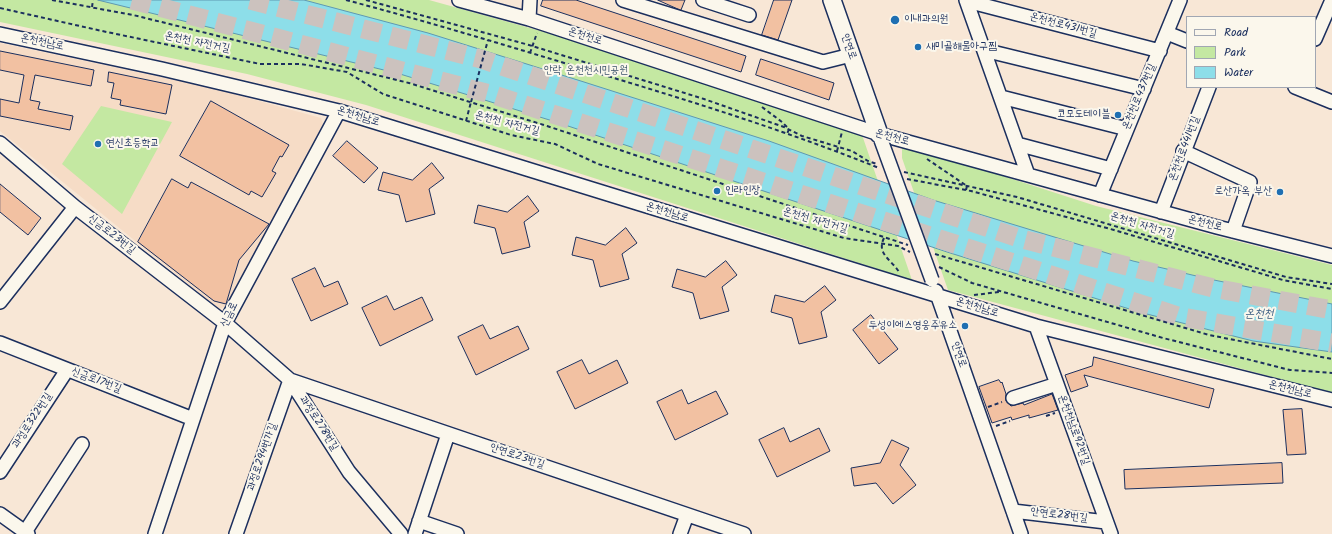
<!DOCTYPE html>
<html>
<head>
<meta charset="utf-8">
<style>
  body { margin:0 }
  #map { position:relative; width:1332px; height:534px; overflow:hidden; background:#f8e7d6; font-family:Kalam,sans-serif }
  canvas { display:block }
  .legend { position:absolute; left:1186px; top:16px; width:130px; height:72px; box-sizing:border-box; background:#fbf7ec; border:1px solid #a1a7b3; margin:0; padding:5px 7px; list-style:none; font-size:12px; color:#1b2f5e }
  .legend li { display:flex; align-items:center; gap:8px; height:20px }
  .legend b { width:20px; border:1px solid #a1a7b3 }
</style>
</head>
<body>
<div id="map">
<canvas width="1332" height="534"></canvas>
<ul class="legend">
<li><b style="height:5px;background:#fbf7ec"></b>Road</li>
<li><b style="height:11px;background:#c4e8a2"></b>Park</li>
<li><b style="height:11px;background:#8ddee9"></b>Water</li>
</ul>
</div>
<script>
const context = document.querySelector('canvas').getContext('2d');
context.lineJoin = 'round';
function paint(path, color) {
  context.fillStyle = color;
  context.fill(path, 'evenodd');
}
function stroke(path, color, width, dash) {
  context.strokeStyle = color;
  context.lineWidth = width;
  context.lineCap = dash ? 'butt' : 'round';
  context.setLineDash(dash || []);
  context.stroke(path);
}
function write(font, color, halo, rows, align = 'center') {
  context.font = font + ' Kalam,"Poor Story",sans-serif';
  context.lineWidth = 4;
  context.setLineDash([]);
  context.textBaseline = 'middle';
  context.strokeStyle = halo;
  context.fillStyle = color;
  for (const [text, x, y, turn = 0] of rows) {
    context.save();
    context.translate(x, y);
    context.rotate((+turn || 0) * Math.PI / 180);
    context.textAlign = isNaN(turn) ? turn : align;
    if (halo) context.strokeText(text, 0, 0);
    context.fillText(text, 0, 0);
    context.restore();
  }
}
const built = new Path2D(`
  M0 43 208 87 321 118 323 124 278 212 226 306 219 309 0 131Z`);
const green = new Path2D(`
  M0 0H429L584 43 861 132 912 280 366 105 247 74 0 22Z
  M101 106 172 122 122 214 62 164Z
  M907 146 941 156 1096 206 1332 265V393L948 290 902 158V148Z`);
const water = new Path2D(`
  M98 0H304L428 33 584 82 769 141 933 200 1133 261 1209 279 1332 304V352L1253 341 1139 312 947 252 556 122 400 74Z`);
const building = new Path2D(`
  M543 0H576L746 56 741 72 541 6Z
  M658 0H685L681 10Z
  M774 0H792L778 40 762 35Z
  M0 51 94 70 91 86 35 75 30 100 40 102 38 109 73 116 70 130 0 116V99L19 103 24 75 0 70Z
  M761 59 834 83 829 100 756 75Z
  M109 72 172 85 166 114 120 105 121 100 111 98 114 83 108 82Z
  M211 101 289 145 282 157 280 156 272 171 276 173 262 197 251 191 249 195 180 156Z
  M347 141 378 168 364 183 333 156Z
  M432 163 444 178 429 189 435 214 406 222 399 195 378 190 383 172 412 180Z
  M172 179 188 188 191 182 269 224 239 260 226 304 214 301 138 242Z
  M0 184 41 218 28 235 0 212Z
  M528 196 539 211 524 222 530 247 502 254 495 228 474 223 478 205 507 212Z
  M626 228 637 243 622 254 629 279 600 287 593 260 572 255 576 237 605 245Z
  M726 261 737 275 722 287 729 311 700 319 693 293 672 287 677 269 705 277Z
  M315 268 324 287 338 281 348 304 311 321 292 279Z
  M825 286 836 300 821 312 827 337 799 344 792 318 771 312 775 295 804 302Z
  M387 296 394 310 422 297 433 320 380 346 362 308Z
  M871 315 898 349 879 364 853 330Z
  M483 325 490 339 518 326 529 349 476 375 458 337Z
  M1094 357 1214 389 1209 408 1084 375 1088 386 1071 392 1065 375 1092 366Z
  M582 360 589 374 617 360 628 383 575 409 557 372Z
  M999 380 1001 383 1002 382 1006 394V401L1011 406 1023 403 1024 405 1052 394 1058 410 1029 418V415L1012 420 1011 417 992 423 979 387Z
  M682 390 688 404 716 391 728 414 675 440 657 402Z
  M1302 409 1306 454 1287 455 1283 410Z
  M784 428 790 442 819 428 830 451 777 477 759 440Z
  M892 440 909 448 900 465 916 485 893 504 876 483 854 486 851 468 880 463Z
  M1282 463 1283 483 1125 489 1124 470Z`);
const highwayTunnel = new Path2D(`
  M132 0 494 95 1181 317 1332 343
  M250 0 481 59 1022 239 1213 288 1332 310`);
const path = new Path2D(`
  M52 0 133 15 409 83 547 126 908 245
  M346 0C433 23 518 49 604 75 697 103 789 132 879 168
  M366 0 529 45 704 99 784 127 802 136 852 151 868 161 877 164
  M92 7 93 0
  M0 8 102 31 260 64H301L347 72 383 94 511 135 555 144 598 164 844 238 898 246 910 252
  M530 53 537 33
  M762 107 782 122 789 129 787 134
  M466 121 471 102
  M837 151 842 132
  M927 159 967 186 966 190
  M904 172 1017 197 1286 277 1332 284
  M907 179 971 191 1114 230 1283 280 1332 289
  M884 238C876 254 892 260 899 272
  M935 254 1209 335 1332 359
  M939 267 972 283 1163 338 1290 370 1332 373
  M974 295 999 292
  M988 407 1002 402
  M1046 416 1055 413
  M996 426 1010 421`);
const minor = new Path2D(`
  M459 0 529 19 879 134 1217 227 1332 256
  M623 0 823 62 851 55
  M703 0 749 15
  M966 0 1028 175
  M967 1 1160 51
  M529 19 530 0
  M1167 33 1187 41
  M0 34 162 69 339 111 1036 326 1332 400
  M1315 39 1332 0
  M984 50 1144 89
  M1295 87 1332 102
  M1001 97 1127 129
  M0 143 75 207 225 323 290 380 349 472 401 534
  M1017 144 1111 169
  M1183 151 1250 182 1233 231
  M1100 195 1180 0
  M1161 212 1209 87
  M936 291 1021 534
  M0 302 75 207
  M1036 326 1111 534
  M0 343 193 419
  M1013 398 1057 384
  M0 472 67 370
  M1013 511 1106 522
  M0 514 28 534
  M419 521 457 534
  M25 532 82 444
  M155 534 225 323 339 111
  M236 534 290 380 744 534
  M415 534 448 434
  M680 534 687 515`);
const major = new Path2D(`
  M832 0 879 134`);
const pathBridge = new Path2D(`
  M471 102 488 40`);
const minorBridge = new Path2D(`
  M881 140 932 280`);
const markers = [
  [895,20,5,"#1f6fb2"],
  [918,47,4,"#1f6fb2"],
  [1118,115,4,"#1f6fb2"],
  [98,144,4,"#1f6fb2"],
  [717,191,4,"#1f6fb2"],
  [1280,192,4,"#1f6fb2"],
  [965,326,4,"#1f6fb2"]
];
const poiNames = [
  ["이내과의원",904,20],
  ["새미골해물아구찜",926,47],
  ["코모도테이블",1110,115,"right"],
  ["연신초등학교",106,144],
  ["인라인장",725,191],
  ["로산가옥 부산",1272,192,"right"],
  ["두성이에스영웅주유소",957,326,"right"]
];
const streetNames = [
  ["온천천로431번길",1063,26,15],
  ["온천천로",585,37,18],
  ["온천천남로",42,43,12],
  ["온천천 자전거길",197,43,12],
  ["안연로",848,47,71],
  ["온천천로437번길",1140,97,-67],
  ["온천천남로",358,117,17],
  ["온천천 자전거길",507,124,15],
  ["온천천로",892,138,16],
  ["온천천로441번길",1185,149,-69],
  ["온천천남로",667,213,17],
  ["온천천 자전거길",815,221,16],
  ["온천천로",1205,224,15],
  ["온천천 자전거길",1142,226,17],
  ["신금로23번길",111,235,38],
  ["온천천남로",977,308,17],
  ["신금로",230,315,-64],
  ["안연로",958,355,71],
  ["신금로17번길",96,381,21],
  ["온천천남로",1290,390,14],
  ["과정로322번길",33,421,-57],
  ["과정로278번길",318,424,57],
  ["온천천남로92번길",1073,430,70],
  ["과정로294번가길",263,457,-71],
  ["안연로23번길",517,457,19],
  ["안연로28번길",1059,516,7]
];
const parkNames = [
  ["안락 온천천시민공원",586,71]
];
const waterNames = [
  ["온천천",1259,315]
];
paint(built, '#f6dcc6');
paint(green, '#c4e8a2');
paint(water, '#8ddee9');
stroke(water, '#5f98b1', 1);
paint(building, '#f2c1a2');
stroke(building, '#1b2f5e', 1);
stroke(highwayTunnel, '#ccc2be', 19, [19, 10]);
stroke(minor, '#1b2f5e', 16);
stroke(major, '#1b2f5e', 20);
stroke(path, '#1b2f5e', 2, [4, 3]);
stroke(minor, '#fbf7ec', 13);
stroke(major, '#fbf7ec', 17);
stroke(minorBridge, '#1b2f5e', 16, []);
stroke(pathBridge, '#1b2f5e', 2, [4, 3]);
stroke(minorBridge, '#fbf7ec', 13);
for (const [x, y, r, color] of markers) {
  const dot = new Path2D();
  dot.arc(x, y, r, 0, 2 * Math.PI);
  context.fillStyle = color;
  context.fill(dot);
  stroke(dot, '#fbf7ec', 1.5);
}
write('11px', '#1b2f5e', '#fbf7ec', poiNames, 'left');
write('11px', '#1b2f5e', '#fbf7ec', streetNames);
write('11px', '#3d546c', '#fbf7ec', parkNames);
write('italic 12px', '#385b81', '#fbf7ec', waterNames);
</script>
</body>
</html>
